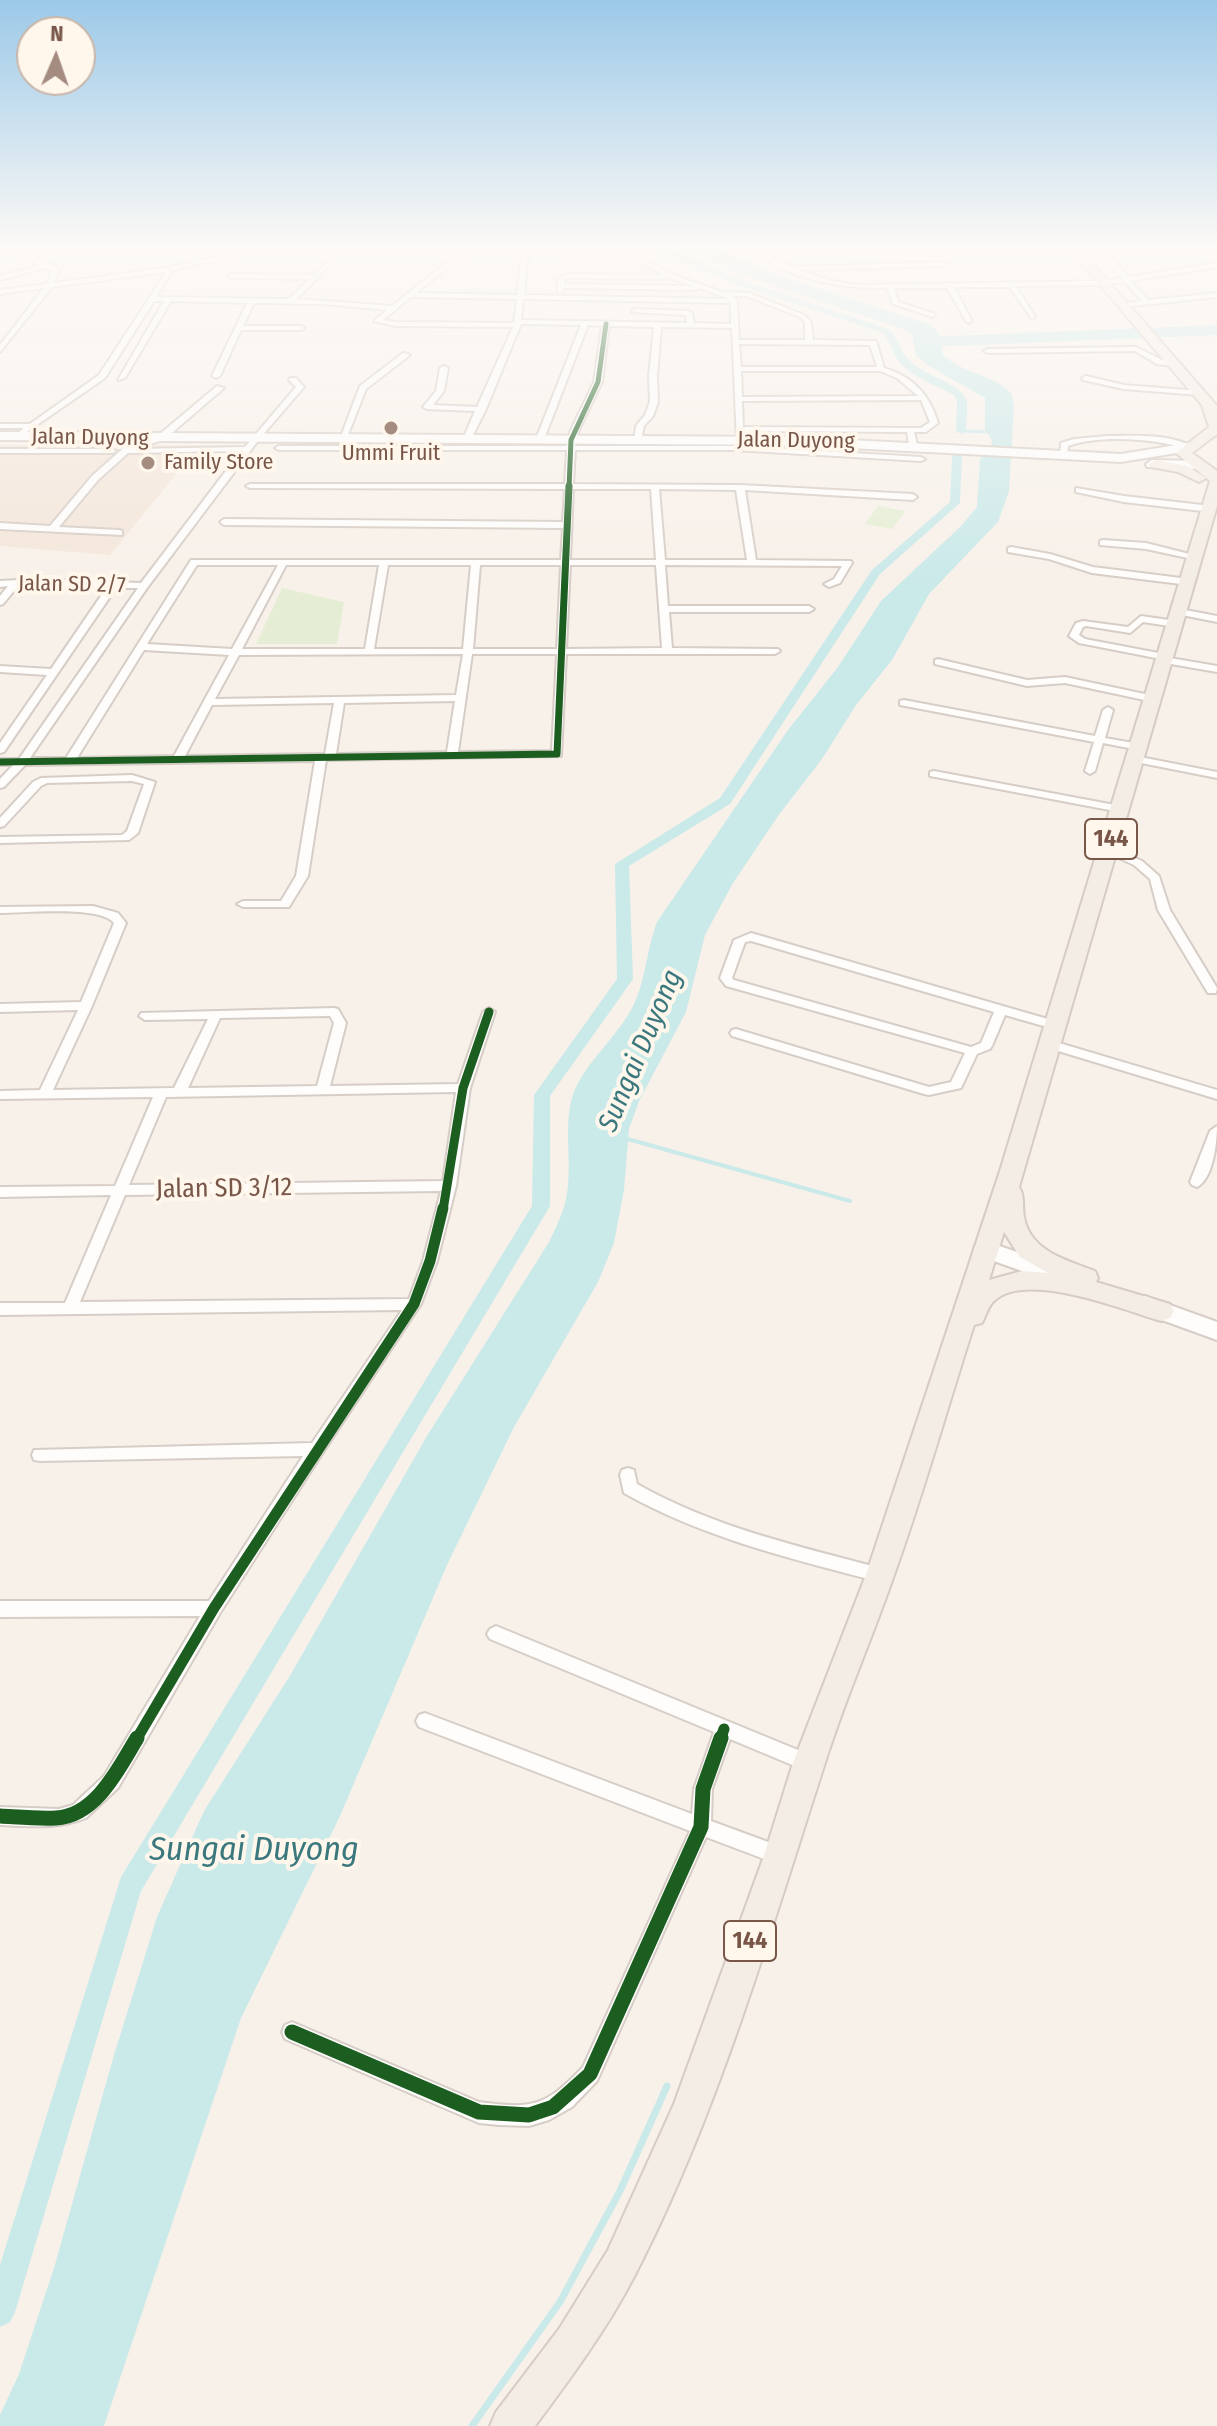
<!DOCTYPE html>
<html>
<head>
<meta charset="utf-8">
<style>
  body { margin:0 }
  #map { position:relative; width:1217px; height:2426px; overflow:hidden; background:#f8f1ea; font-family:"Fira Sans Condensed",sans-serif }
  canvas { display:block }
  .north { position:absolute; left:16px; top:16px; width:80px; height:80px; box-sizing:border-box; background:#fff6ec; border:2px solid #c9b6aa; border-radius:50%; rotate:2deg; font-size:22px; font-weight:700; line-height:32px; text-align:center; color:#785648 }
  .north::after { content:''; display:block; margin:auto; width:28px; height:36px; background:#a58c81; clip-path:polygon(50% 0,100% 100%,50% 72%,0 100%) }
</style>
</head>
<body>
<div id="map">
<canvas width="1217" height="2426"></canvas>
<div class="north">N</div>
</div>
<script>
const context = document.querySelector('canvas').getContext('2d');
context.lineJoin = 'round';
function paint(path, color) {
  context.fillStyle = color;
  context.fill(path, 'evenodd');
}
function stroke(path, color, width, dash) {
  context.strokeStyle = color;
  context.lineWidth = width;
  context.lineCap = dash ? 'butt' : 'round';
  context.setLineDash(dash || []);
  context.stroke(path);
}
function write(font, color, halo, rows, align = 'center') {
  context.font = font + ' "Fira Sans Condensed",sans-serif';
  context.lineWidth = 8;
  context.setLineDash([]);
  context.textBaseline = 'middle';
  context.strokeStyle = halo;
  context.fillStyle = color;
  for (const [text, x, y, turn = 0] of rows) {
    context.save();
    context.translate(x, y);
    context.rotate((+turn || 0) * Math.PI / 180);
    context.textAlign = isNaN(turn) ? turn : align;
    if (halo) context.strokeText(text, 0, 0);
    context.fillText(text, 0, 0);
    context.restore();
  }
}
const residential = new Path2D(`
  M0 445H200L110 555 0 546Z`);
const green = new Path2D(`
  M878 506 906 511 892 529 865 524Z
  M282 588 344 602 337 644H256Z`);
const water = new Path2D(`
  M679 245H706L777 275 929 324C942 333 941 341 943 355 962 373 993 374 1012 394L1014 406 1009 491 998 522 929 594 892 660 856 705 822 759 778 816 733 883 705 935 686 1012 639 1101 629 1129 624 1190 614 1243 598 1282 514 1427 447 1565 340 1816 241 2018 104 2426H0V2415L19 2374 54 2268 114 2055 157 1917 204 1811 291 1674 427 1436 549 1242C558 1223 567 1206 568 1184 571 1155 564 1127 572 1098 580 1068 616 1038 631 1010 646 983 646 951 657 922L788 730 838 667 881 601 960 527 977 507 980 459 991 446 992 440 985 430V398L927 365 916 355 912 334 903 329 740 274Z`);
const streamFar2 = new Path2D(`
  M961 431 992 432`);
const streamFar1 = new Path2D(`
  M624 1138 850 1201`);
const stream = new Path2D(`
  M472 2426 560 2302 620 2191 667 2086`);
const canal = new Path2D(`
  M654 245H663L732 277 888 329C900 338 899 350 909 360 922 375 960 383 966 399 969 407 966 422 966 431L961 434 956 431 957 400 954 395C936 385 911 378 898 360 891 351 891 340 882 333L726 281 663 254Z
  M957 453 962 456 960 503 880 574 730 804 629 866 633 979 550 1096V1206L141 1891 15 2312 10 2322 0 2327V2265L121 1877 532 1206 534 1095 617 979 615 864 720 798 872 570 950 502 952 456Z`);
const river = new Path2D(`
  M1217 325V335L927 347 919 342 927 337Z`);
const minor = new Path2D(`
  M469 245H476L416 293 517 295 523 245H529L524 295 729 299 699 288 696 290 564 288 562 293H558V278L567 274 665 275 629 258 565 256 555 251 556 245H611L676 276 722 292 749 293 804 315 811 322 813 340 876 341 884 368C912 376 930 395 938 423L926 432H914L917 445 913 447 909 445 907 432 744 431V440L737 442 732 328 661 327 657 376 658 402 653 416 644 426 641 440 634 442 636 426 645 415 650 402 649 376 654 327 609 326 602 382 578 432 575 446H734L921 457 925 459 921 461 734 450H575L573 484 740 485 913 494 917 497 913 500 745 490 756 560 851 561 852 563 840 583 829 587 824 584 834 579 842 566 665 565 668 606H809L814 609 809 612H669L672 648 778 649 780 651 775 654H566L561 756 326 760 308 876 289 907H243L237 904 243 901H281L296 876 315 761 25 765 4 787 0 788V779L13 765H0V759H19L138 588H116L4 752 0 753V743L47 675 0 672V666L51 669 107 587 18 586 3 604 0 605V596L8 586 0 587V581L37 579 141 583 241 451 128 453 98 480 59 527 119 530 122 531V535L0 529V523L50 526 92 476 129 443 157 437 161 439 160 441 133 449 245 447 296 387 289 380 290 378H296L304 387 260 438 147 588 30 758H66L191 560H561L563 528 224 525 220 522 224 519 563 522 565 489 250 488 246 486 250 484H565L567 450H279L275 448 279 446H567L570 432 594 382 602 326 588 325 544 439 540 441 536 439 581 325 521 324 486 409 471 439 467 441 463 439 475 411 427 409 423 407 436 391 440 368 444 366 448 368 444 391 433 405 477 407 513 327 396 326 374 321 387 310 323 304 254 303 243 326H301L305 328 301 330H241L220 376 216 378 212 376 247 303 171 301 125 378 118 380 164 301H154L105 378 18 438 14 436 24 428H0V424H30L99 375 166 272 52 287 0 352V345L44 288 0 294V290L47 284 52 271 46 268 0 280V276L41 265 14 252H0V248C22 248 43 259 59 270L54 283 171 267 228 255 231 257 173 270 156 297 289 299 309 279 231 278 228 276 231 274 313 275 333 257 335 260 296 299 392 306ZM562 247H605L620 254 566 252 561 250ZM668 277 693 286 564 284V279L568 278 665 279ZM733 296H746L800 317 805 322V340H739L737 301ZM411 297 517 299 514 323 396 322 383 320ZM523 299 731 303V324L694 323 692 313 689 311 634 309 632 312 686 315 687 323 521 320ZM739 344 870 345 877 367H741ZM741 371H880L897 378 918 396 742 397ZM921 400 930 422 921 428 743 427 742 401ZM573 489H651L656 560H570ZM659 489 736 490 747 560H665ZM197 565H278L232 649 147 644ZM286 565H379L365 649H242ZM388 565H471L463 649H374ZM480 565H561L557 649H473ZM570 565H656L662 648 566 649ZM144 650 229 655 174 756 77 758ZM463 654 456 695 215 699 239 655ZM472 654H557L552 751 458 752ZM455 701 447 752 336 754 344 703ZM334 703 325 754 185 756 212 705Z
  M748 245H907L904 247 759 249 793 267 944 262 947 264 944 266 799 270 833 281 855 285 1104 281 1122 278 1094 245H1100L1128 277 1217 263V267L1131 281 1148 300 1217 293V297L1123 307 1121 304 1142 301 1125 282 1104 285 1016 286 1035 317 1032 319 1010 287H954L972 321 969 323 966 321 947 288H894L898 302 935 314 933 317 893 304 887 288C842 289 779 279 748 245Z
  M1202 245H1209L1217 254V260Z
  M1136 347 1162 360 1178 364 1174 366 1157 364 1135 351 988 353 984 351 988 349Z
  M403 353 410 355 366 389 347 437 340 439 360 386Z
  M1086 376 1124 385 1199 391 1203 393 1199 395 1124 389 1083 380 1082 378Z
  M217 386 224 388 166 438H160V434Z
  M1107 436C1134 436 1169 433 1193 447L1189 449C1156 439 1101 434 1068 446L1067 458 1060 456 1061 443 1074 439Z
  M0 449H112L116 451 112 453H0Z
  M1076 488 1124 496 1211 506 1215 509 1211 512 1124 502 1076 492Z
  M1103 540 1146 543 1201 557 1197 560 1146 549 1100 545V541Z
  M1011 547 1050 554 1093 567 1189 579 1194 582 1189 585 1092 573 1049 559 1008 552V548Z
  M1180 609 1217 616V622L1177 614V610Z
  M1141 616 1176 621 1181 624 1176 627 1143 622 1130 633 1086 626 1083 627 1079 635 1085 639 1169 655 1170 658 1217 666V672L1165 663 1162 662 1161 659 1079 643 1069 636 1076 623 1083 621 1128 627Z
  M938 659 1027 680 1065 677 1154 696 1159 699 1154 702 1065 683 1027 686 935 664V660Z
  M904 700 1095 736 1103 710 1108 707 1113 710 1105 738 1139 744 1144 747 1139 750 1103 743 1095 771 1090 774 1085 771 1094 742 900 705V701Z
  M1135 756 1217 772V778L1131 761V757Z
  M934 771 1120 806 1125 809 1120 812 930 776V772Z
  M132 775 155 782 138 833 129 840 0 843V837L122 835 127 831 144 784 132 781 47 783 41 786 4 826 0 827V818L33 782 41 778Z
  M1108 846 1142 861 1159 876 1170 910 1217 988 1216 993H1208L1158 910 1150 879 1134 865 1104 851 1102 849Z
  M93 906 118 913 126 923 92 1006 53 1090 174 1088 208 1019 145 1020 139 1016 141 1013 334 1008 338 1009 346 1023 330 1086 458 1084 483 1012 489 1008 495 1012 470 1088 456 1186 437 1261 421 1304 322 1454 220 1613 118 1788 86 1818C57 1830 30 1826 0 1825V1807L59 1809 73 1805 104 1776 200 1616 0 1617V1601H209L303 1456 40 1461 34 1460 32 1455 34 1450 312 1443 402 1310 0 1315V1303H65L111 1195 0 1197V1187L115 1186 153 1097 0 1099V1091L40 1090 78 1010 0 1012V1004L81 1002 114 923C100 905 24 913 0 913V907ZM330 1016 334 1023 317 1086 188 1088 220 1018ZM456 1092 443 1181 129 1185 166 1097ZM441 1191 423 1261 409 1299 80 1302 125 1195Z
  M751 933 1058 1022 1060 1025 1054 1029 1005 1015 992 1046 990 1049 977 1054 961 1088 929 1095 924 1094 732 1036 730 1033 732 1030 736 1029 929 1087 951 1082 965 1053 726 986 720 978 734 940ZM751 941 994 1012 981 1043 971 1047 734 980 732 978 745 942Z
  M1049 1040 1217 1090V1099L1045 1047 1043 1044Z
  M1217 1126C1217 1143 1213 1179 1197 1187L1192 1185 1190 1182 1210 1131Z
  M628 1468 634 1470 637 1484C713 1527 797 1546 880 1568L886 1570 888 1575 886 1580 880 1582C792 1559 704 1538 624 1493L620 1475 622 1470Z
  M496 1626 815 1757 818 1763 815 1769 809 1772 730 1739 712 1789 711 1821 787 1849 790 1856 787 1863 780 1865 706 1837 597 2081 572 2107 549 2120 529 2126 499 2125 479 2123 285 2039 282 2032 285 2025 292 2022 479 2102C533 2109 545 2107 583 2067L690 1831 419 1727 416 1721 419 1715 425 1713 692 1814 694 1789 714 1732 490 1639 487 1634 490 1629Z`);
const secondary = new Path2D(`
  M0 432 792 437 1121 454 1189 443 1195 447 1189 451 1121 462 792 445 0 440Z
  M1152 460 1200 461 1206 465 1200 469 1147 467 1146 464Z
  M985 1241 1075 1272 1078 1278 1075 1284 1067 1287 977 1255 974 1249 977 1243Z
  M1145 1296 1217 1322V1340L1137 1311 1133 1305 1137 1299Z`);
const primary = new Path2D(`
  M1066 245H1077L1217 406V434L1192 453 1217 471V506L1019 1187C1025 1196 1022 1206 1024 1217 1030 1251 1066 1260 1095 1271L1098 1278 1096 1282 1170 1304 1174 1311 1170 1318 1161 1321C1124 1310 1025 1270 994 1301 988 1306 986 1316 982 1323L974 1325C947 1409 923 1495 893 1578 871 1641 844 1702 824 1766 769 1936 717 2116 635 2275 607 2329 571 2378 535 2426H490L496 2412 559 2329 608 2250 674 2104 764 1856 793 1763 866 1575 1000 1171 1210 481 1176 453 1209 427 1202 405ZM1004 1232 1020 1257 1048 1273 1022 1271 989 1280Z
  M1156 460 1187 466 1206 478 1199 482 1178 472 1151 467 1149 464Z`);
const cyclewayFar4 = new Path2D(`
  M569 488 571 440 598 382 606 324`);
const cyclewayFar3 = new Path2D(`
  M0 762 557 754 569 486`);
const cyclewayFar2 = new Path2D(`
  M443 1210 463 1088 489 1012`);
const cyclewayFar1 = new Path2D(`
  M136 1740 214 1608 414 1304 430 1261 443 1208
  M720 1740 724 1729`);
const cycleway = new Path2D(`
  M0 1816C18 1817 38 1819 56 1818 96 1816 119 1768 137 1738
  M292 2032 479 2112 529 2115 553 2107 590 2074 701 1827 703 1789 721 1738`);
const markers = [
  [391,428,8,"#a58c81"],
  [148,463,8,"#a58c81"]
];
const farStreetnames = [
  ["Jalan Duyong",90,438,1],
  ["Jalan Duyong",796,441,1],
  ["Jalan SD 2/7",72,585,1]
];
const farPoinames = [
  ["Ummi Fruit",391,454],
  ["Family Store",164,463,"left"]
];
const shields = [
  [1111,839,52],
  [750,1941,52]
];
const shieldNames = [
  ["144",1111,839],
  ["144",750,1941]
];
const streetNames = [
  ["Jalan SD 3/12",224,1189,-1]
];
const waterNames = [
  ["Sungai Duyong",641,1051,-67]
];
const nearWaternames = [
  ["Sungai Duyong",254,1851]
];
paint(residential, '#f4e6da');
paint(green, '#e5eed4');
paint(water, '#cae9e9');
stroke(streamFar2, '#cae9e9', 3);
stroke(streamFar1, '#cae9e9', 4);
stroke(stream, '#cae9e9', 7);
paint(canal, '#cae9e9');
paint(river, '#cae9e9');
stroke(minor, '#d6cdc6', 4);
stroke(secondary, '#d7cdc6', 4);
stroke(primary, '#d7cbc5', 4);
paint(minor, '#fefdfc');
paint(secondary, '#fefdfc');
paint(primary, '#f3ede5');
stroke(cyclewayFar4, '#1b5e20', 5);
stroke(cyclewayFar3, '#1b5e20', 7);
stroke(cyclewayFar2, '#1b5e20', 9);
stroke(cyclewayFar1, '#1b5e20', 11);
stroke(cycleway, '#1b5e20', 15);
const sky = context.createLinearGradient(0, 0, 0, 585);
sky.addColorStop(0, '#9cc9e8');
sky.addColorStop(0.42, '#fcf9f6');
sky.addColorStop(1, '#fcf9f600');
context.fillStyle = sky;
context.fillRect(0, 0, 1217, 585);
for (const [x, y, r, color] of markers) {
  const dot = new Path2D();
  dot.arc(x, y, r, 0, 2 * Math.PI);
  context.fillStyle = color;
  context.fill(dot);
  stroke(dot, '#fff6ec', 3);
}
write('22px', '#785648', '#fff6ec', farStreetnames);
write('22px', '#785648', '#fff6ec', farPoinames);
for (const [x, y, w] of shields) {
  const box = new Path2D();
  box.roundRect(x - w / 2, y - 20, w, 40, 6);
  context.fillStyle = '#fff6ec';
  context.fill(box);
  stroke(box, '#785648', 2);
}
write('bold 24px', '#785648', null, shieldNames);
write('26px', '#785648', '#fff6ec', streetNames);
write('italic 28px', '#3a787e', '#fff6ec', waterNames);
write('italic 34px', '#3a787e', '#fff6ec', nearWaternames);
</script>
</body>
</html>
